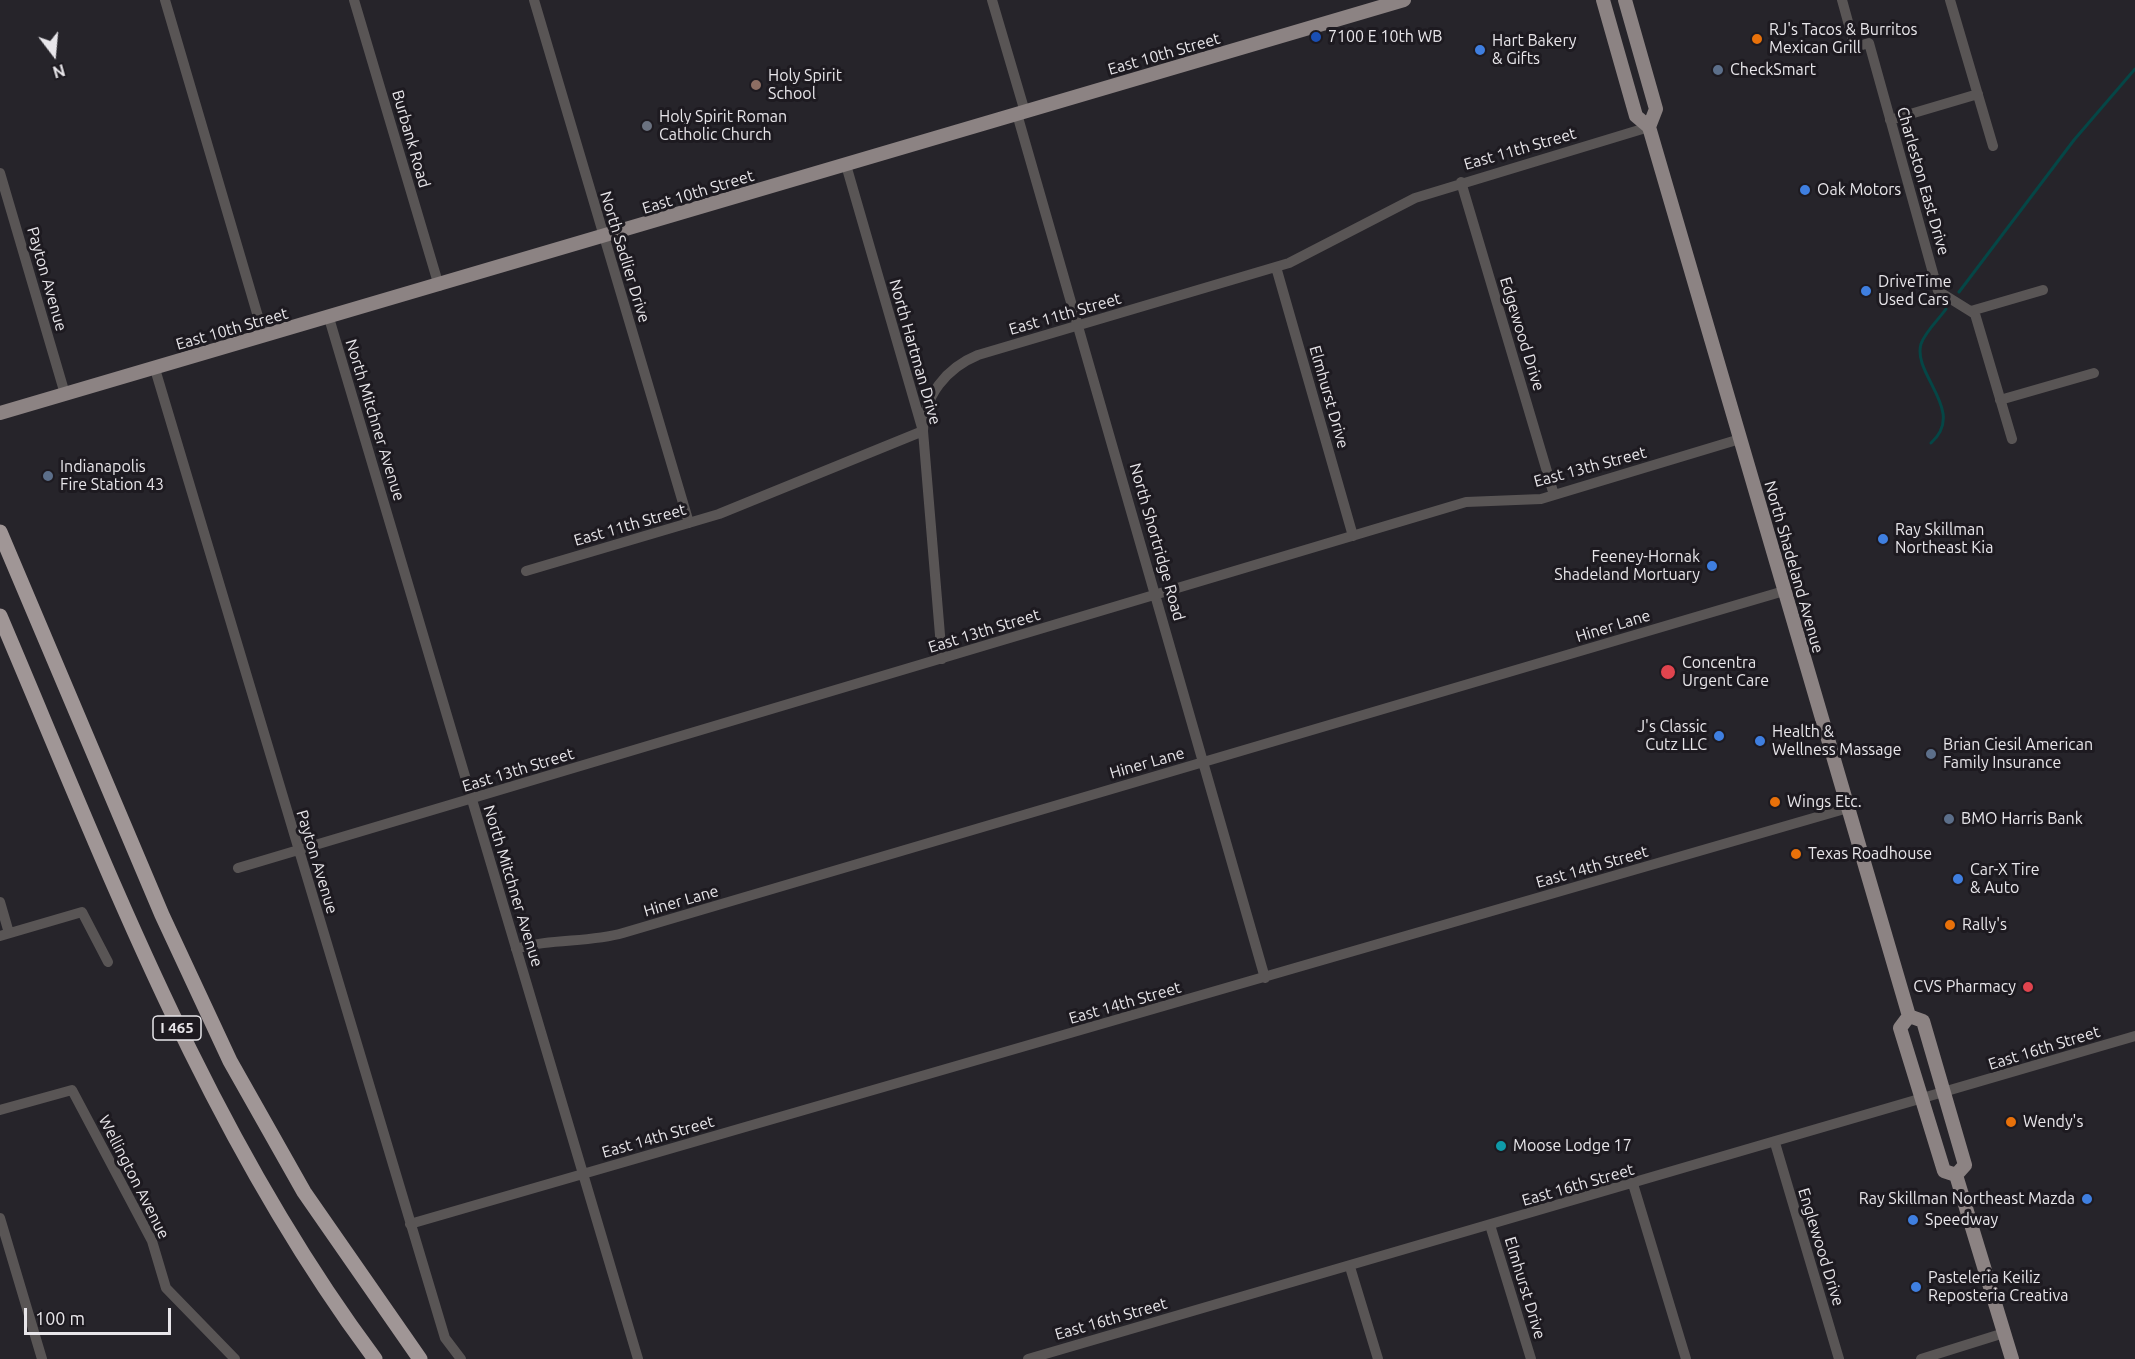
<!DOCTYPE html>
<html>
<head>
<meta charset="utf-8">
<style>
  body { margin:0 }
  #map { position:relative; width:2135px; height:1359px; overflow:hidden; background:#26242a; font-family:Ubuntu,sans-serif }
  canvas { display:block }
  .north { position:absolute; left:24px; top:24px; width:60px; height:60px; -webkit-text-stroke:4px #1d1a20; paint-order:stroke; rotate:164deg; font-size:16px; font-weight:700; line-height:24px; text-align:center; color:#e8e6ea }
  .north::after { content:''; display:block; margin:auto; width:21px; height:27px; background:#e8e6ea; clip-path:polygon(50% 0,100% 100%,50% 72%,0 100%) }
  .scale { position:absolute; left:24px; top:1308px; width:147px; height:27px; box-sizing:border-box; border:3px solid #e8e6ea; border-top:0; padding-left:8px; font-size:18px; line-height:21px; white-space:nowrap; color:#e8e6ea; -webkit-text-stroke:4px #1d1a20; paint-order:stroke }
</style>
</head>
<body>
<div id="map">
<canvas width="2135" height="1359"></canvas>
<div class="north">N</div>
<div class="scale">100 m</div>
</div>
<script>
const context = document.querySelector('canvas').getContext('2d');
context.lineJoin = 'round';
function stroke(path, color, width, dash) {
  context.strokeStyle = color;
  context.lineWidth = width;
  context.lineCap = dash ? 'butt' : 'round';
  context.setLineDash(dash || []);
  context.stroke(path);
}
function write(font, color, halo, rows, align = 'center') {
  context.font = font + ' Ubuntu,sans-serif';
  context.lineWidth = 6;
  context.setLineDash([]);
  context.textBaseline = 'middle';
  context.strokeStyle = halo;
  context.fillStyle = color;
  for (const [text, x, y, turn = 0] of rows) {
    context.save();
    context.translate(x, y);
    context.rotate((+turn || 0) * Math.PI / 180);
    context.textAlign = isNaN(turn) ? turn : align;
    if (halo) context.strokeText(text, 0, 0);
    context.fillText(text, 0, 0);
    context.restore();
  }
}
const stream = new Path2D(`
  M1959 292 2074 140 2135 69
  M1931 443C1967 411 1912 375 1921 344 1925 332 1939 319 1946 309`);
const minor = new Path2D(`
  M165 0 264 337
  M354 0 439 286
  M534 0 689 523
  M992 0 1025 112
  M1842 0 1855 47 1869 43 1938 291 1975 314 2012 439
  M1950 0 1993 146
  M1017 114 1265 978
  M1890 120 1978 94
  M846 165 923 431 942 659
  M0 173 65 394
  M1461 182 1554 495
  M1276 267 1353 536
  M1971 311 2043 290
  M329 318 638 1359
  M155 369 445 1338 461 1359
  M2000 400 2094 373
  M526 571 719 514 923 431C924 396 946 368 978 355L1289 263 1415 198 1649 127
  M238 868 1466 502 1541 499 1740 439
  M0 902 9 933
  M0 936 82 912 108 962
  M516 949C551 938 588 943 623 933L1784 591
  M0 1110 72 1090 152 1241 166 1288 235 1359
  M1775 1143 1839 1359
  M1633 1184 1686 1359
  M0 1218 42 1359
  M410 1224 1848 808
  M1490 1225 1531 1359
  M1350 1267 1378 1359
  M1028 1359 2135 1036
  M1921 1359 2004 1333`);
const major = new Path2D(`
  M1603 0 1636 116 1649 127 1909 1016
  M1625 0 1656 109 1649 127
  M0 413 1404 0
  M1909 1016 1923 1021 1965 1165 1956 1175
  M1909 1016 1900 1028 1944 1171 1956 1175
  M1956 1175 2012 1359`);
const highway = new Path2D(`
  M0 532 162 915 230 1061 304 1192 420 1359
  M0 616C109 872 207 1134 375 1359`);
const markers = [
  [1316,37,6,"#1a4fb4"],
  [1757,39,6,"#e8710a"],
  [1480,50,6,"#3f7fe0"],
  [1718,70,6,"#5c6f8a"],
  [756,85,6,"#8d6e63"],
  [647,126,6,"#6b7280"],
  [1805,190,6,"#3f7fe0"],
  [1866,291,6,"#3f7fe0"],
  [48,476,6,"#5c6f8a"],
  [1883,539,6,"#3f7fe0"],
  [1712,566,6,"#3f7fe0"],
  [1668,672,8,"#e0444e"],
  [1719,736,6,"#3f7fe0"],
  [1760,741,6,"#3f7fe0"],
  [1931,754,6,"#5c6f8a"],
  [1775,802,6,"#e8710a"],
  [1949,819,6,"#5c6f8a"],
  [1796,854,6,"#e8710a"],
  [1958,879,6,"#3f7fe0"],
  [1950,925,6,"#e8710a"],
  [2028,987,6,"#e0444e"],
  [2011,1122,6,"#e8710a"],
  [1501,1146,6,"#0f9aa8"],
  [2087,1199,6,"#3f7fe0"],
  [1913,1220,6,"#3f7fe0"],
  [1916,1287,6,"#3f7fe0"]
];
const shields = [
  [177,1028,48]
];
const shieldNames = [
  ["I 465",177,1028]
];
const poiNames = [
  ["RJ's Tacos & Burritos",1769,30],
  ["Mexican Grill",1769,48],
  ["7100 E 10th WB",1328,37],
  ["Hart Bakery",1492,41],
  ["& Gifts",1492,59],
  ["CheckSmart",1730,70],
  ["Holy Spirit",768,76],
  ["School",768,94],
  ["Holy Spirit Roman",659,117],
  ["Catholic Church",659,135],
  ["Oak Motors",1817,190],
  ["DriveTime",1878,282],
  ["Used Cars",1878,300],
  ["Indianapolis",60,467],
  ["Fire Station 43",60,485],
  ["Ray Skillman",1895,530],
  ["Northeast Kia",1895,548],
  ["Feeney-Hornak",1700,557,"right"],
  ["Shadeland Mortuary",1700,575,"right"],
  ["Concentra",1682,663],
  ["Urgent Care",1682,681],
  ["J's Classic",1707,727,"right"],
  ["Cutz LLC",1707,745,"right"],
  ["Health &",1772,732],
  ["Wellness Massage",1772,750],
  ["Brian Ciesil American",1943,745],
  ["Family Insurance",1943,763],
  ["Wings Etc.",1787,802],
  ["BMO Harris Bank",1961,819],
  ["Texas Roadhouse",1808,854],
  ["Car-X Tire",1970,870],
  ["& Auto",1970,888],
  ["Rally's",1962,925],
  ["CVS Pharmacy",2016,987,"right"],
  ["Wendy's",2023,1122],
  ["Moose Lodge 17",1513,1146],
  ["Ray Skillman Northeast Mazda",2075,1199,"right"],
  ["Speedway",1925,1220],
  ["Pasteleria Keiliz",1928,1278],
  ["Reposteria Creativa",1928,1296]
];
const streetNames = [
  ["East 10th Street",1164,54,-16],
  ["Burbank Road",411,139,74],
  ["East 11th Street",1520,149,-16],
  ["Charleston East Drive",1923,181,74],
  ["East 10th Street",698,192,-17],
  ["North Sadlier Drive",625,257,73],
  ["Payton Avenue",47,279,74],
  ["East 11th Street",1065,314,-16],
  ["East 10th Street",232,329,-16],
  ["Edgewood Drive",1522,334,73],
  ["North Hartman Drive",915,352,74],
  ["Elmhurst Drive",1329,397,74],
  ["North Mitchner Avenue",375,420,73],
  ["East 13th Street",1590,467,-15],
  ["East 11th Street",630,525,-16],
  ["North Shortridge Road",1157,542,74],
  ["North Shadeland Avenue",1794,567,74],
  ["Hiner Lane",1613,626,-17],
  ["East 13th Street",984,631,-17],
  ["Hiner Lane",1147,763,-16],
  ["East 13th Street",518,770,-17],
  ["Payton Avenue",317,862,73],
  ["East 14th Street",1592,867,-16],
  ["North Mitchner Avenue",513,886,73],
  ["Hiner Lane",681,901,-16],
  ["East 14th Street",1125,1003,-16],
  ["East 16th Street",2044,1048,-17],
  ["East 14th Street",658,1137,-16],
  ["Wellington Avenue",134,1177,63],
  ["East 16th Street",1578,1185,-16],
  ["Englewood Drive",1821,1247,73],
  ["Elmhurst Drive",1525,1288,73],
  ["East 16th Street",1111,1319,-16]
];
stroke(stream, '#054646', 3);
stroke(minor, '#595555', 10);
stroke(major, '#8c8383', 14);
stroke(highway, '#a09696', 15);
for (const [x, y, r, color] of markers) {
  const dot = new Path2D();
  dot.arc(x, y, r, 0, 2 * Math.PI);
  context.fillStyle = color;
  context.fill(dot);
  stroke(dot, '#1d1a20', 2);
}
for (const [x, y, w] of shields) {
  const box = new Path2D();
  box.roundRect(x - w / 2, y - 12, w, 24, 4.5);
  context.fillStyle = '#1d1a20';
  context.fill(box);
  stroke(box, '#e8e6ea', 1.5);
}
write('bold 15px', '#e8e6ea', null, shieldNames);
write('16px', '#e8e6ea', '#1d1a20', poiNames, 'left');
write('16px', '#e8e6ea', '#1d1a20', streetNames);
</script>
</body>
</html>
